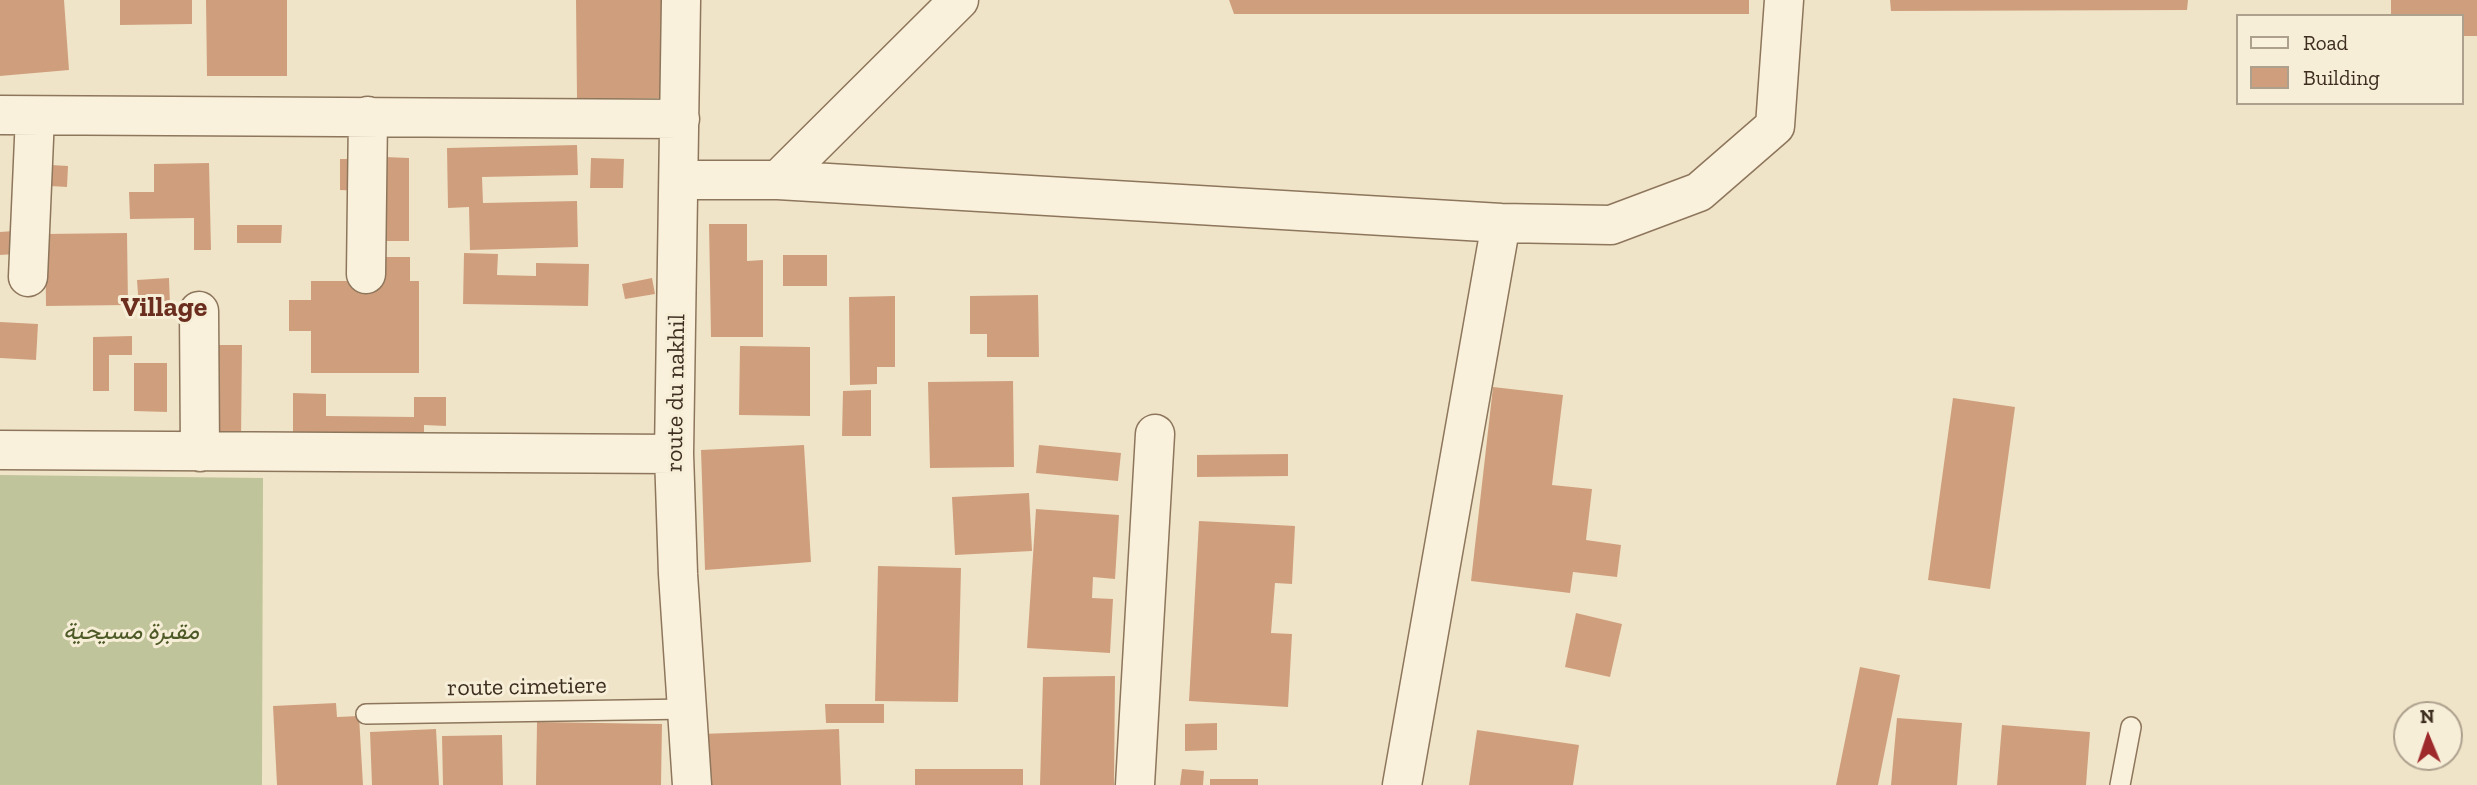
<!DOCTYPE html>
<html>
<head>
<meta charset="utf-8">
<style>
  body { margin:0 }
  #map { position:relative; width:2477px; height:785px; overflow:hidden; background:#f0e4c8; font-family:"Zilla Slab",serif }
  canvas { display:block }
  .legend { position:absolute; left:2236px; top:14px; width:228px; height:91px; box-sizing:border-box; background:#f7eed8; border:2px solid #ada18e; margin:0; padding:9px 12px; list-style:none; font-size:21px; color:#3d2e20 }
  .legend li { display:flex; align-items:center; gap:14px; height:35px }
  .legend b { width:35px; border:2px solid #ada18e }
  .north { position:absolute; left:2393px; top:701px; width:70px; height:70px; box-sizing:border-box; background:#f7eed8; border:2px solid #ada18e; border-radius:50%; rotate:358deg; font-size:19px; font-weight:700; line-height:28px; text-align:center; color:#3d2e20 }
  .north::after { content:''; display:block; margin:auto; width:24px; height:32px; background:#9e2a2b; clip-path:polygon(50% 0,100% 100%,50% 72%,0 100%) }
</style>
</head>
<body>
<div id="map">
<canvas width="2477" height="785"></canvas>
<ul class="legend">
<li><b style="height:9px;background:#faf1dc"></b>Road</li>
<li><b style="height:19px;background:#cf9f7d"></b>Building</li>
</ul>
<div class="north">N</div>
</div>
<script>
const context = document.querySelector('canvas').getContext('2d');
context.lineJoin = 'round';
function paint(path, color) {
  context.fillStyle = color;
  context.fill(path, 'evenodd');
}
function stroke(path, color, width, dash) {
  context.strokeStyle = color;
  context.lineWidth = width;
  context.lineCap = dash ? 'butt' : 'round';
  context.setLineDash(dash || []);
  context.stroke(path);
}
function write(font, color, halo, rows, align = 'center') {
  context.font = font + ' "Zilla Slab",Vazirmatn,serif';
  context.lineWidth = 6;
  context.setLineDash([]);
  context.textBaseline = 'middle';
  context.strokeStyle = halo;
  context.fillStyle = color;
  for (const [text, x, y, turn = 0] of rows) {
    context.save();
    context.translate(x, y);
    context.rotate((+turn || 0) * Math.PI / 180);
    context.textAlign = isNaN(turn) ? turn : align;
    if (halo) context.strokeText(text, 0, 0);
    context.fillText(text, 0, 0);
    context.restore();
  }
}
const cemetery = new Path2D(`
  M0 475 263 478 262 785H0Z`);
const building = new Path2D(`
  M0 0H64L69 70 0 76Z
  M120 0H192V24L120 25Z
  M206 0H287V76H207Z
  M576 0H669V98L577 99Z
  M1229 0H1749V14H1234Z
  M1890 0H2188L2187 10 1891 11Z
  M2391 0H2477V36H2461V16H2391Z
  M577 145 578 175 482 177 483 203 577 201 578 247 470 250 469 207 448 208 447 148Z
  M385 157 409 158V241H385Z
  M591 158 624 159 623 188H590Z
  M340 159H361V191L340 190Z
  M209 163 211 250H194V218L130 219 129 192H154V164Z
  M51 165 68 166 67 187 50 186Z
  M709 224H747V261L763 260V337H711Z
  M237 225H282L281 243H237Z
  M14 231 15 254 0 255V232Z
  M127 233 128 305 46 306 45 234Z
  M464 253 498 254 497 275 536 276V263L589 264 588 306 463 304Z
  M783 255H827V286H783Z
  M384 257H410V281H419V373H311V331H289V300H311V281H384Z
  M169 278 170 306 139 308 137 280Z
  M652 278 655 294 625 299 622 284Z
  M1038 295 1039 357H987V334H970V296Z
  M895 296V367H877V384L850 385 849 297Z
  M0 322 38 324 36 360 0 358Z
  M132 336V355H109V391H93V337Z
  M211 345H242L241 441H211Z
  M740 346 810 347V416L739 415Z
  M134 363H167V412L134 411Z
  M1013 381 1014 467 930 468 928 382Z
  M1493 387 1563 395 1552 485 1592 489 1586 540 1621 545 1617 577 1573 572 1570 593 1471 581Z
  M871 390V436H842L843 391Z
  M293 393 326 394V416L414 417V397H446V426L424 425V447L293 438Z
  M1953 398 2015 407 1990 589 1928 580Z
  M804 445 811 562 705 570 701 450Z
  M1039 445 1121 453 1118 481 1036 473Z
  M1288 454V476L1197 477V455Z
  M1029 493 1032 551 955 555 952 497Z
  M1036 509 1119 515 1115 579 1093 577 1092 598 1113 599 1110 653 1027 648Z
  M1199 521 1295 526 1292 584 1275 583 1271 633 1292 634 1288 707 1189 701Z
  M878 566 961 568 958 702 875 701Z
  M1576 613 1622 624 1610 677 1565 667Z
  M1860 667 1900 675 1878 785H1836Z
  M1115 676 1114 785H1040L1043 677Z
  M336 703 337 717 359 716 363 785H277L273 706Z
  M825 704H884V723H826Z
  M1897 718 1962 723 1957 785H1891Z
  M537 722 662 724 661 785H536Z
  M1217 723V750L1185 751V724Z
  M2002 725 2090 732 2086 785H1997Z
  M436 729 439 785H372L370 732Z
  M839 729 841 785H702L701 734Z
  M1477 730 1579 745 1573 785H1469Z
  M502 735 503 785H443L442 736Z
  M915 769H1023V785H915Z
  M1182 769 1204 771 1203 785H1180Z
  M1210 779H1258V785H1210Z`);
const service = new Path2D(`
  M366 714 689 709
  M2120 785 2131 727`);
const minor = new Path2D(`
  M681 0 674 454 678 574 692 785
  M0 115 680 119
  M680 180H778L1501 223 1611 225 1699 192 1775 126 1784 0
  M778 180 959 0
  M366 274 368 116
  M28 277 35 116
  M199 311 200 452
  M0 450 674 454
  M1135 785 1155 434
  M1402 785 1501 223`);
const streetNames = [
  ["route du nakhil",676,393,-89],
  ["route cimetiere",527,687,-1]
];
const parkNames = [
  ["مقبرة مسيحية",131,632]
];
const quarterNames = [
  ["Village",164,308]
];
paint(cemetery, '#bfc49a');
paint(building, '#cf9f7d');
stroke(service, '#8d765c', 22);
stroke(minor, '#8d765c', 41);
stroke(service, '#faf1dc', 19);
stroke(minor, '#faf1dc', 38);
write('24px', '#3d2e20', '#f7eed8', streetNames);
write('italic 24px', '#4d5a26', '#f7eed8', parkNames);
write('bold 28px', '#6b2e1e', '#f7eed8', quarterNames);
</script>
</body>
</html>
